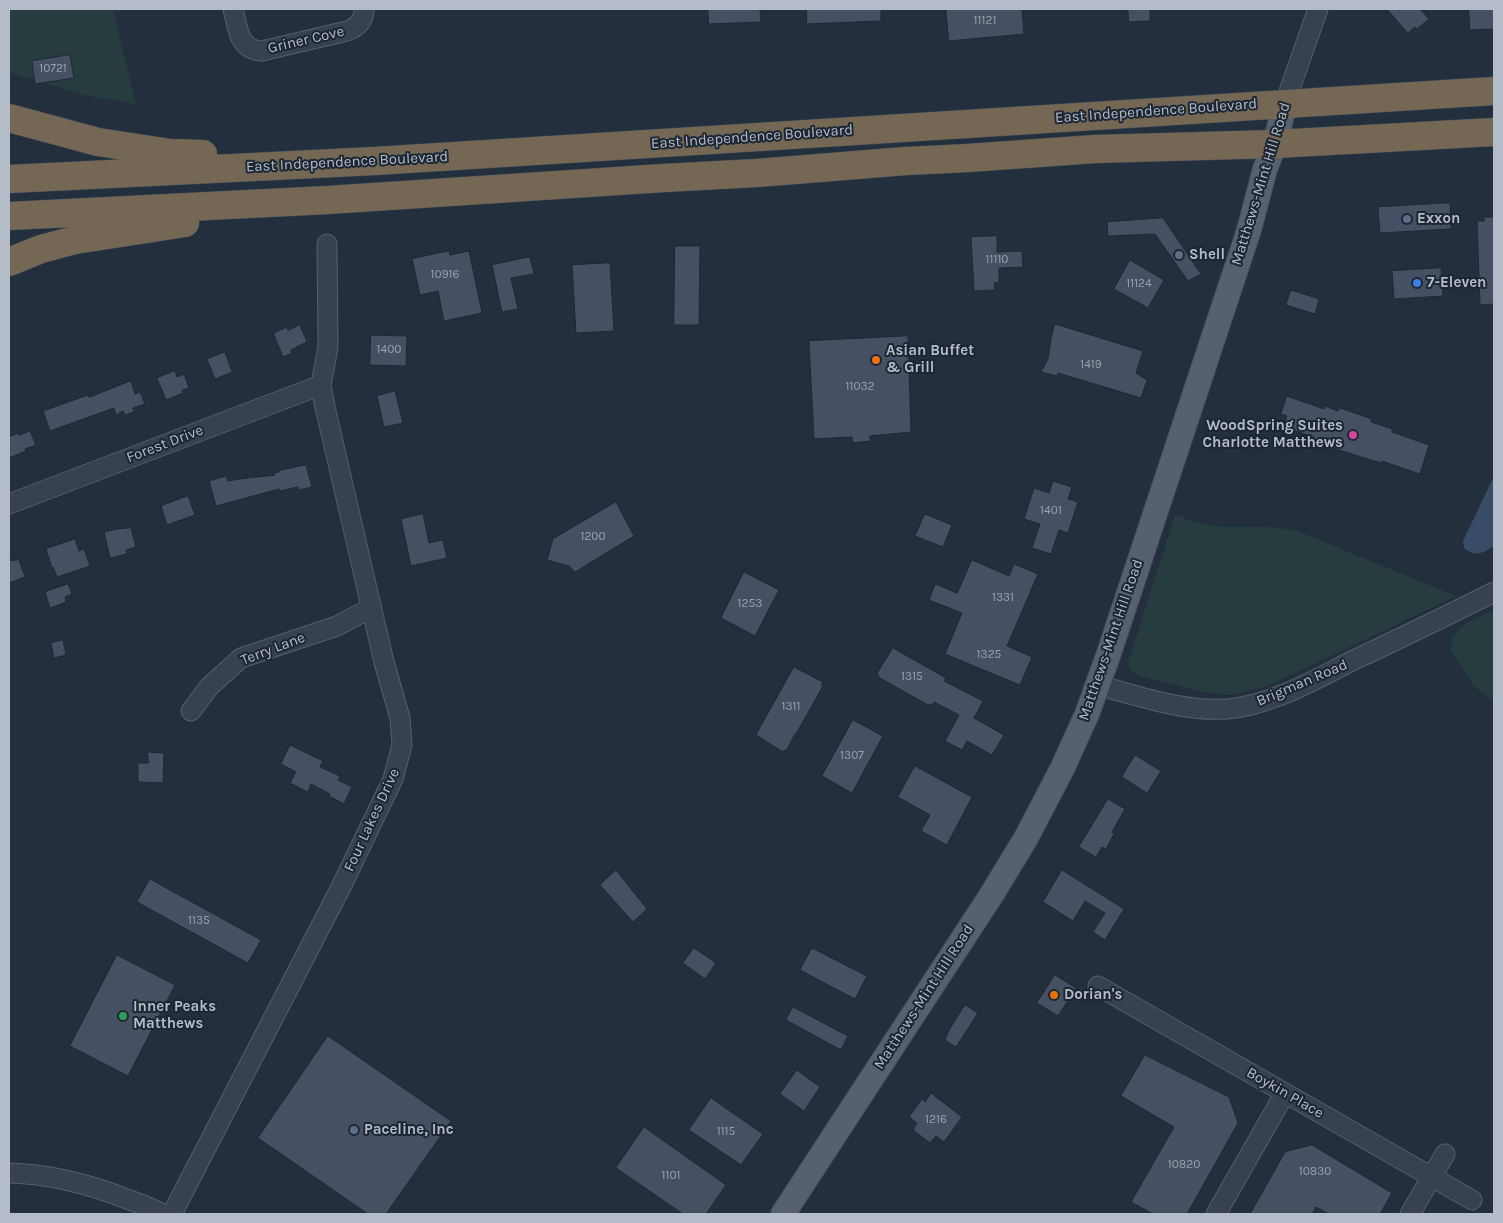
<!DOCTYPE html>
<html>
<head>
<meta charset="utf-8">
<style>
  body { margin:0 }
  #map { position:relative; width:1503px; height:1223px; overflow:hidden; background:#242f3e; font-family:Karla,sans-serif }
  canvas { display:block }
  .frame { position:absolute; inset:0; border:10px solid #b4bcc9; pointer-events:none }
</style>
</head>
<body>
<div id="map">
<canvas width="1503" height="1223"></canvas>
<div class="frame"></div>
</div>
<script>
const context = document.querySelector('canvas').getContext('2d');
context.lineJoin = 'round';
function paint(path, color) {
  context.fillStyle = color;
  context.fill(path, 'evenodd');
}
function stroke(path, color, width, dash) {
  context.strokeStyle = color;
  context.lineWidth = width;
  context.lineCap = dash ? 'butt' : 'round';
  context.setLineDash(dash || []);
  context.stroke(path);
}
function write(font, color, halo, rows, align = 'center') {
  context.font = font + ' Karla,sans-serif';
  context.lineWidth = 4;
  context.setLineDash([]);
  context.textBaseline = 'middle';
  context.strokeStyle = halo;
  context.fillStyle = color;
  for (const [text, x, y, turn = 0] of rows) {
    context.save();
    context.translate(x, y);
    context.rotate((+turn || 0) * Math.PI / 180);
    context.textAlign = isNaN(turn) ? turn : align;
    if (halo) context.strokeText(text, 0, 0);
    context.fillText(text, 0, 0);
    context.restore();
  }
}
const green = new Path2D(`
  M9 9H113L136 104 83 95 9 72Z
  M1175 515 1197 523 1221 527H1267L1295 530 1456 596 1270 685 1233 695 1202 692 1146 678 1134 673 1129 667V660Z
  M1494 610V702L1474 686 1451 650 1452 637 1465 624Z`);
const water = new Path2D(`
  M1494 476V546C1482 553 1476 558 1464 548L1463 541Z`);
const building = new Path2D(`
  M708 9H760L761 22 709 24Z
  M807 9H881V21L807 24Z
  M946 9H1022L1024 34 949 41Z
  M1128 9H1150V21L1129 22Z
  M1387 9H1420L1429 19 1417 29 1415 27 1408 33Z
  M1469 9H1494V29L1470 30Z
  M70 55 74 78 35 84 32 61Z
  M1450 203 1451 229 1380 233 1378 207Z
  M1484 217H1494V304L1480 305 1477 221H1484Z
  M1163 218 1201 274 1188 281 1155 234 1108 236 1107 222Z
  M997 236V252L1022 251 1023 267 999 268V282L994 283 995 290 974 291 971 237Z
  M675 246H700L699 325H674Z
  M449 251 450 255 469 251 482 313 444 321 438 291 420 295 412 259Z
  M530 257 534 274 511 278 518 309 502 312 492 265Z
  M1130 260 1164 280 1148 308 1114 289Z
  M610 263 614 331 576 333 572 265Z
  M1441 268 1443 296 1394 299 1392 271Z
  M1291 290 1319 299 1315 314 1286 305Z
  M1055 324 1143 351 1136 373 1147 380 1141 398 1058 373 1057 376 1041 372 1048 359 1051 339Z
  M300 325 307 342 296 347V348L291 350 292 353 283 357 274 335 275 332 287 327 288 330Z
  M371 335 407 336 406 366 370 365Z
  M908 336 911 432 870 436V441L853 443 852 437 814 439 809 341Z
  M225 352 232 372 215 379 207 359Z
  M175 371 177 377 184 374 189 388 182 390 183 393 166 400 157 378Z
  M131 381 135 394 140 392 145 404 133 408 134 412 125 415 123 411 116 415 114 408 50 431 43 411 88 395 89 397Z
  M395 391 403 423 384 427 377 396Z
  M1287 396 1324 409 1325 406 1338 411 1340 408 1372 419 1371 422 1392 429V432L1429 445 1420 474 1382 461 1381 463 1329 447V445L1314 440V437L1283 427 1287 416 1281 414Z
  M30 431 36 445 25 449 26 451 9 458V437L18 433 19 435Z
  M306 465 312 487 299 490 298 487 280 491 279 489 216 506 209 481 226 476 228 481 239 479 275 475 274 473 279 472 278 471Z
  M1053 481 1072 487 1068 499 1078 502 1068 533 1059 530 1051 554 1032 548 1040 524 1024 519 1034 488 1049 493Z
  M188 496 195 515 167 525 161 506Z
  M616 502 634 536 575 572 569 566 547 560 553 539Z
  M423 514 429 543 443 540 447 558 411 566 401 519Z
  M925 514 952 525 943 547 915 536Z
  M131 528 136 547 126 550 127 554 110 558 104 532 117 529Z
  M75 539 79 551 84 549 90 566 57 577 53 567 52 568 46 549Z
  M19 560 25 577 9 583V561Z
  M972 560 1009 576 1014 564 1038 574 1007 646 1032 657 1020 685 945 654 962 613 929 600 935 584 957 593Z
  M744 572 779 590 755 636 721 618Z
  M68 584 72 594 65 597 66 602 50 608 45 592Z
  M63 640 66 655 54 658 51 643Z
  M893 648 946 678 944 681 983 701 974 718 1004 735 992 755 967 741 962 750 945 741 959 715 934 702 932 705 929 704 928 705 878 677 879 675 877 674Z
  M794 667 823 682 821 685 823 686 796 734H795L786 751 784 750 783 752 756 735Z
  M853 720 883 736 852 793 822 776Z
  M290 745 323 761 320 767 340 776 338 780 352 787 344 804 329 796 330 794 311 784 308 792 290 783 296 772 281 764Z
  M148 752 164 753 163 783 138 782V763H148Z
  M1135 755 1161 771 1147 793 1122 777Z
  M915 766 972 797 947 845 921 831 930 815 898 797Z
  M1108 799 1125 809 1112 832 1114 834 1106 849 1102 847 1096 857 1079 847Z
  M616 870 647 909 633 922 600 885Z
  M1062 870 1124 909 1105 940 1093 932 1105 913 1085 901 1073 921 1043 902Z
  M150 879 261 940 248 963 137 902Z
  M694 948 716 963 705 979 683 963Z
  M812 948 867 976 855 999 800 970Z
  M117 955 175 985 128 1076 70 1046Z
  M1055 975 1076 988 1058 1016 1037 1003Z
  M965 1005 978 1013 956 1047 945 1040 948 1032Z
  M793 1007 848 1036 841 1050 786 1020Z
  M328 1036 451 1121 386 1214H368L258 1138Z
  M1145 1055 1229 1097 1238 1123 1187 1214H1153L1131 1202 1174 1127 1121 1096Z
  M797 1070 820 1087 804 1111 780 1094Z
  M931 1093 962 1117 944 1142 936 1136 930 1143 913 1130 917 1123 909 1117 922 1099 925 1102Z
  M711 1098 763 1134 741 1165 689 1130Z
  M644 1127 726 1185 706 1214H683L616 1168Z
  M1312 1145 1392 1193 1380 1214H1329L1316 1207 1312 1214H1250L1285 1152Z`);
const minor = new Path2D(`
  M233 9C238 28 238 50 262 51L347 31C358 27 364 21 364 9
  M1285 103 1318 9
  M9 504 321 385
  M1097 685C1139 696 1183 712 1227 709 1270 706 1316 679 1354 660 1401 638 1448 615 1494 592
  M191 711 209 687 241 658 337 626 371 608
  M1098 986 1472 1200
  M9 1173C49 1174 89 1184 127 1199 139 1203 151 1208 163 1214
  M172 1214 341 887 393 779 402 745 400 718 384 662 325 407 321 385 328 347 327 244
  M1216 1214 1285 1093
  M1410 1214 1445 1154`);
const major = new Path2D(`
  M783 1214 992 894 1026 838 1063 767 1087 714 1108 656 1249 230 1265 169 1275 144 1285 103`);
const highway = new Path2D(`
  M9 118 98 142 170 153 203 154
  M9 179 375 161 1494 91
  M9 216 328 200 664 178 757 173 906 161 968 158 1095 149 1275 144 1494 132
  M9 262 41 249 75 240 185 223`);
const markers = [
  [1407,219,5,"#5c6f8a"],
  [1179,255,5,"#5c6f8a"],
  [1417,283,5,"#3f7fe0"],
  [876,360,5,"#e8710a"],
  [1353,435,5,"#d1479c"],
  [1054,995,5,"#e8710a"],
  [123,1016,5,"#2e9e5b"],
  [354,1130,5,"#5c6f8a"]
];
const numberNames = [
  ["11121",985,21],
  ["10721",53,69],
  ["11110",997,260],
  ["10916",445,275],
  ["11124",1139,284],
  ["1400",389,350],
  ["1419",1091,365],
  ["11032",860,387],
  ["1401",1051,511],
  ["1200",593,537],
  ["1331",1003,598],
  ["1253",750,604],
  ["1325",989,655],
  ["1315",912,677],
  ["1311",791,707],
  ["1307",852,756],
  ["1135",199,921],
  ["1216",936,1120],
  ["1115",726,1132],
  ["10820",1184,1165],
  ["10830",1315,1172],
  ["1101",671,1176]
];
const streetNames = [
  ["Griner Cove",306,40,-13],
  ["East Independence Boulevard",1156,111,-4],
  ["East Independence Boulevard",752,137,-4],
  ["East Independence Boulevard",347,162,-3],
  ["Matthews-Mint Hill Road",1261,184,-73],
  ["Forest Drive",165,444,-21],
  ["Matthews-Mint Hill Road",1111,640,-71],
  ["Terry Lane",273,649,-21],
  ["Brigman Road",1302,683,-23],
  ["Four Lakes Drive",372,820,-65],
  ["Matthews-Mint Hill Road",924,997,-57],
  ["Boykin Place",1285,1093,30]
];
const poiNames = [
  ["Exxon",1417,219],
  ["Shell",1189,255],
  ["7-Eleven",1427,283],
  ["Asian Buffet",886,351],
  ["& Grill",886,368],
  ["WoodSpring Suites",1343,426,"right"],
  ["Charlotte Matthews",1343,443,"right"],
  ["Dorian's",1064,995],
  ["Inner Peaks",133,1007],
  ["Matthews",133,1024],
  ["Paceline, Inc",364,1130]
];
paint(green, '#263c3f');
paint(water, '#394c67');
paint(building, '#455162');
stroke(building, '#1f2835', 1);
stroke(minor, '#565f6c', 21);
stroke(major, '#414a57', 26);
stroke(highway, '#434c59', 29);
stroke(minor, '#38414e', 19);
stroke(major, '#56606e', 24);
stroke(highway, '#746855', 28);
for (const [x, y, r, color] of markers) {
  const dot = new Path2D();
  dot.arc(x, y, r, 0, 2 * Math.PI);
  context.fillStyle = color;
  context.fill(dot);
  stroke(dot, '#1d2633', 2);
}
write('12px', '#98a1af', null, numberNames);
write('15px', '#b4bcc9', '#1d2633', streetNames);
write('bold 15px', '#b4bcc9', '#1d2633', poiNames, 'left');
</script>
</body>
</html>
